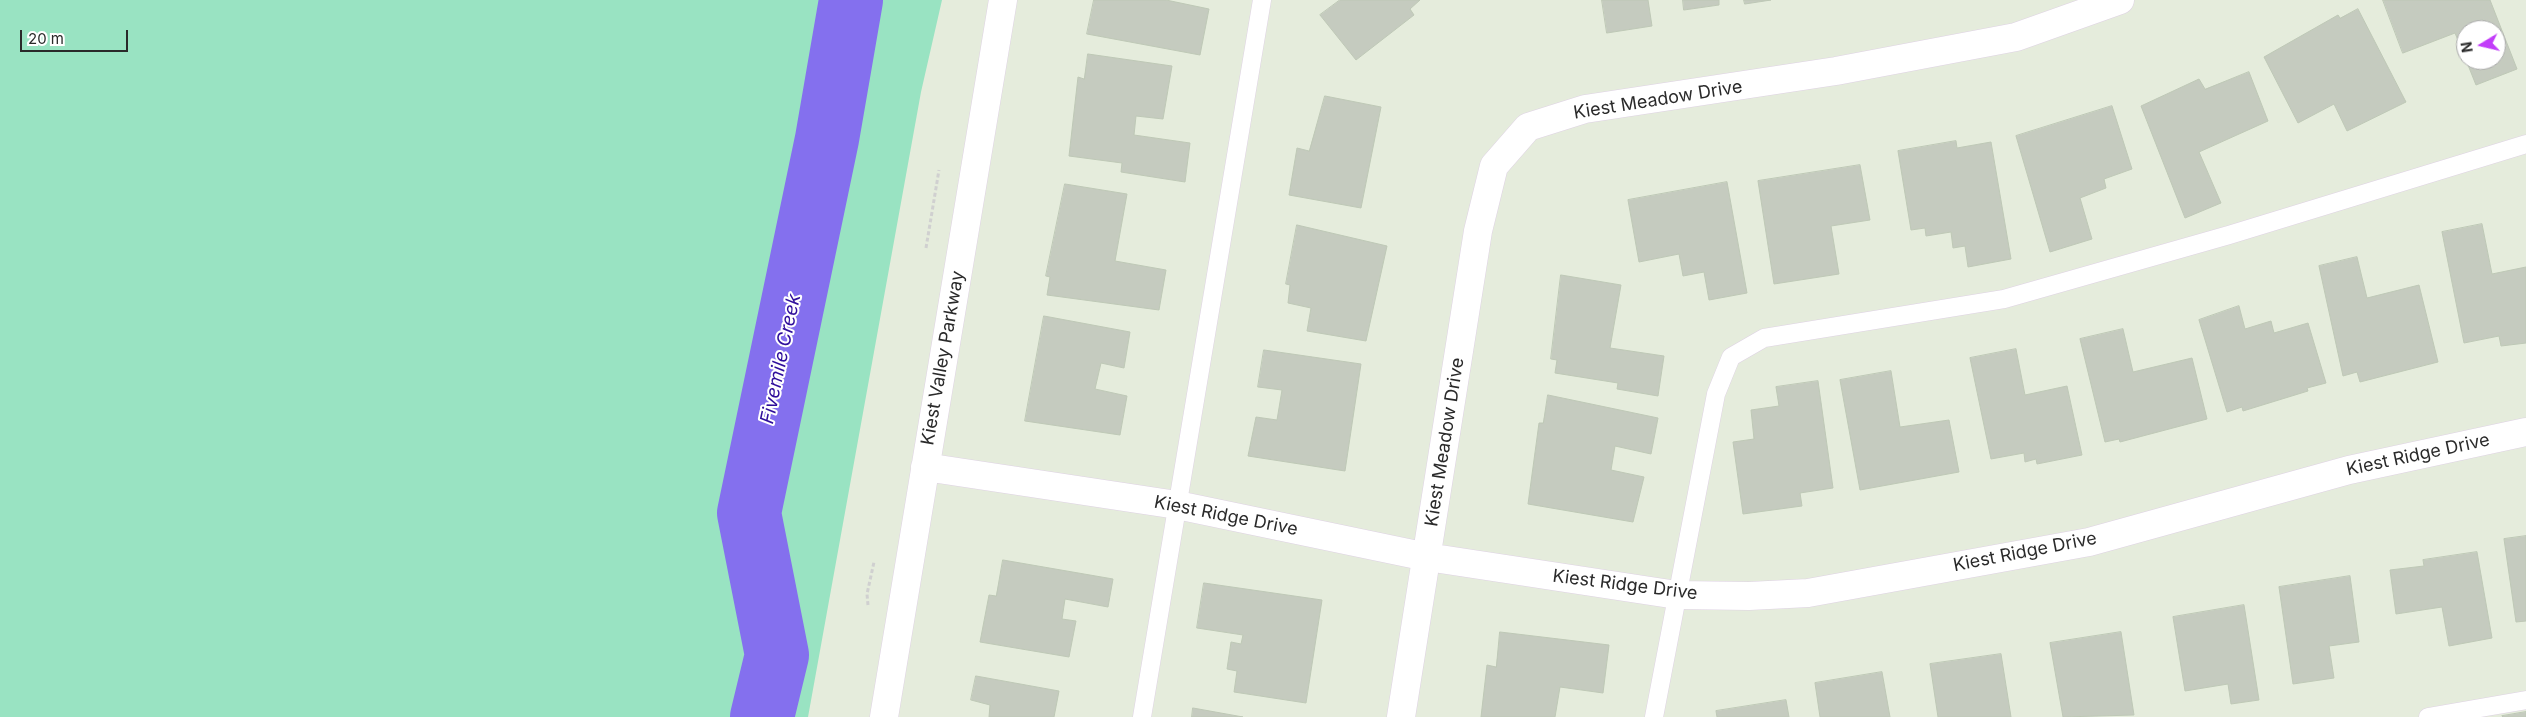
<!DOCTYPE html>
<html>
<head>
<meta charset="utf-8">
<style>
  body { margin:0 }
  #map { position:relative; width:2526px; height:717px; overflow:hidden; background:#e5ecdc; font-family:Inter,sans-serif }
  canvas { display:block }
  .north { position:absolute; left:2456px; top:20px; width:50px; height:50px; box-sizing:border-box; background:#fff; border:1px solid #aaa; border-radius:50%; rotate:261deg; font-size:14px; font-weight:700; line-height:20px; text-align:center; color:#2a2a2a }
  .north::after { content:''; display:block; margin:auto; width:18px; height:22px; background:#c23df9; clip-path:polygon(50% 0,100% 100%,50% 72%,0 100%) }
  .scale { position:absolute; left:20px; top:30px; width:108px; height:22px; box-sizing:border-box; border:2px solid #2a2a2a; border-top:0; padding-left:6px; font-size:15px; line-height:18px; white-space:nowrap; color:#2a2a2a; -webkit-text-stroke:4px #fff; paint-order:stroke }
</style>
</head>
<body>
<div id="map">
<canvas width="2526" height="717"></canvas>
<div class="north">N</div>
<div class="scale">20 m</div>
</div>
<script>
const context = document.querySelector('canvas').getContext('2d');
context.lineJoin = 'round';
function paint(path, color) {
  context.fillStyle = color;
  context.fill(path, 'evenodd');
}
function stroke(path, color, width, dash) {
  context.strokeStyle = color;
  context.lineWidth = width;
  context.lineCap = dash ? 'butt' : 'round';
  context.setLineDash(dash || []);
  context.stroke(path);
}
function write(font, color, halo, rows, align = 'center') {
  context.font = font + ' Inter,sans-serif';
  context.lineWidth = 4;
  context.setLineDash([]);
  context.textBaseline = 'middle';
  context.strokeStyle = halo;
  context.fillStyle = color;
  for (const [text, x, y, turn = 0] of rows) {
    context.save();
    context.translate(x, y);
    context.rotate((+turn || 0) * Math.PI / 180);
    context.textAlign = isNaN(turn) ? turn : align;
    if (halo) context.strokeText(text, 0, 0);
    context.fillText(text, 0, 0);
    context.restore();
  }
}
const green = new Path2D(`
  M0 0H942L921 92 808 717H0Z`);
const river = new Path2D(`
  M762 717 777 655 749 513 827 139 851 0`);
const building = new Path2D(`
  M1094 0H1166L1209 9 1200 55 1087 34Z
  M1340 0H1420L1410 9 1414 15 1356 60 1320 15Z
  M1602 0H1648L1652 26 1607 33Z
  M1683 0H1719V5L1684 10Z
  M1744 0H1771L1745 4Z
  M2383 0H2490L2517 69 2476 85 2466 60H2496V30H2466V60L2455 33 2403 53Z
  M2358 9 2406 102 2347 131 2334 104 2298 123 2264 57 2338 15 2340 18Z
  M1088 54 1172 66 1163 119 1136 116 1134 135 1190 143 1185 182 1121 172 1122 163 1069 156 1078 77 1084 79Z
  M2249 72 2268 121 2199 152 2221 203 2185 218 2141 106 2199 79 2205 89Z
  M1325 96 1381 107 1361 208 1289 195 1297 148 1309 151Z
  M2112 106 2132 169 2104 179 2106 188 2080 198 2092 239 2050 252 2016 136Z
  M1956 141 1957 148 1991 142 2011 259 1968 267 1965 246 1953 248 1951 232 1926 236 1925 228 1911 230 1898 151Z
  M1860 165 1870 220 1831 226 1839 274 1774 284 1758 181Z
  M1727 182 1747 293 1709 300 1704 272 1683 276 1679 254 1639 262 1628 200Z
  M1065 184 1127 194 1115 261 1166 270 1159 310 1047 295 1050 277 1046 276Z
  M2482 224 2492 274 2526 267V343L2501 346 2499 336 2464 343 2442 232Z
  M1297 225 1387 246 1366 341 1307 331 1311 308 1288 303 1290 285 1286 284Z
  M2357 257 2367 298 2419 285 2438 362 2360 382 2357 372 2343 376 2319 266Z
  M1561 275 1621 285 1610 348 1664 356 1658 396 1617 389 1618 383 1555 373 1557 360 1551 359Z
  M2239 306 2245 329 2271 321 2274 333 2308 323 2326 383 2307 388 2308 391 2243 411 2242 407 2227 412 2199 320Z
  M1044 316 1130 332 1124 368 1101 363 1095 389 1127 396 1120 435 1025 421Z
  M2123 329 2133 372 2192 358 2207 419 2120 442 2119 439 2105 442 2080 339Z
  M2016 349 2025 395 2067 386 2082 455 2037 464 2036 459 2025 462 2024 453 1991 459 1970 358Z
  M1264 350 1361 364 1345 471 1248 456 1256 417 1277 420 1282 390 1258 387Z
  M1891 371 1900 427 1949 420 1959 472 1860 490 1840 380Z
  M1818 381 1833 488 1800 493 1802 506 1743 514 1733 442 1754 439 1751 410 1779 406 1776 387Z
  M1548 395 1658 418 1651 454 1615 446 1611 470 1644 477 1633 522 1528 504 1539 423H1543Z
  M2526 536V621L2516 622 2504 539Z
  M2477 552 2492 638 2449 646 2442 607 2396 614 2390 570 2424 566 2423 560Z
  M1003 560 1113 579 1108 607 1065 599 1062 619 1076 621 1069 657 980 642 989 595 996 596Z
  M2350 576 2359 642 2329 646 2334 678 2293 684 2279 587Z
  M1204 583 1322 600 1306 703 1234 692 1237 671 1227 669 1231 642 1241 644 1243 635 1197 628Z
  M2244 605 2259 700 2231 704 2228 684 2185 691 2173 617Z
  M1500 632 1609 645 1603 693 1560 687 1555 717H1481L1487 665 1496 667Z
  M2121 632 2134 715 2063 717 2050 643Z
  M2001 654 2011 717H1938L1930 664Z
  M1882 672 1890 717H1820L1815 683Z
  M976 676 1059 691 1054 717H989L990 705 971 700Z
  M1786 700 1789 717H1717L1716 711Z
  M1193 708 1243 717H1192Z
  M2526 712V717H2503L2502 716Z`);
const path = new Path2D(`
  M926 248 939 170
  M868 605 867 594 874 562`);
const service = new Path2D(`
  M1142 717 1262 0
  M1654 717 1716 394 1731 357 1764 338 2004 299 2229 235 2526 144
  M2428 717 2526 700`);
const minor = new Path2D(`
  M925 467 1177 505 1427 557 1677 595 1749 596 1808 593 2089 542 2349 470 2526 432
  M884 717 1003 0
  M1401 717 1478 231 1494 166 1528 127 1585 109 1836 71 2016 37 2120 0`);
const streetNames = [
  ["Kiest Meadow Drive",1658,100,-9],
  ["Kiest Valley Parkway",943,358,-80],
  ["Kiest Meadow Drive",1445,442,-81],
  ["Kiest Ridge Drive",2418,455,-12],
  ["Kiest Ridge Drive",1226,516,11],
  ["Kiest Ridge Drive",2025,552,-11],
  ["Kiest Ridge Drive",1625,585,7]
];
const waterNames = [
  ["Fivemile Creek",781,359,-78]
];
paint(green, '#99e3c2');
stroke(river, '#8470ee', 64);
paint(building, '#c5cbbf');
stroke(building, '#bec8b6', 1);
stroke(service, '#ded2e3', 19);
stroke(minor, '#ded2e3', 29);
stroke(path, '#d0d0d0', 3, [4, 2.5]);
stroke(service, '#fff', 18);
stroke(minor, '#fff', 28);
write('18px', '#2a2a2a', '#fff', streetNames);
write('italic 19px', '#2f0e9b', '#fff', waterNames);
</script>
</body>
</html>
